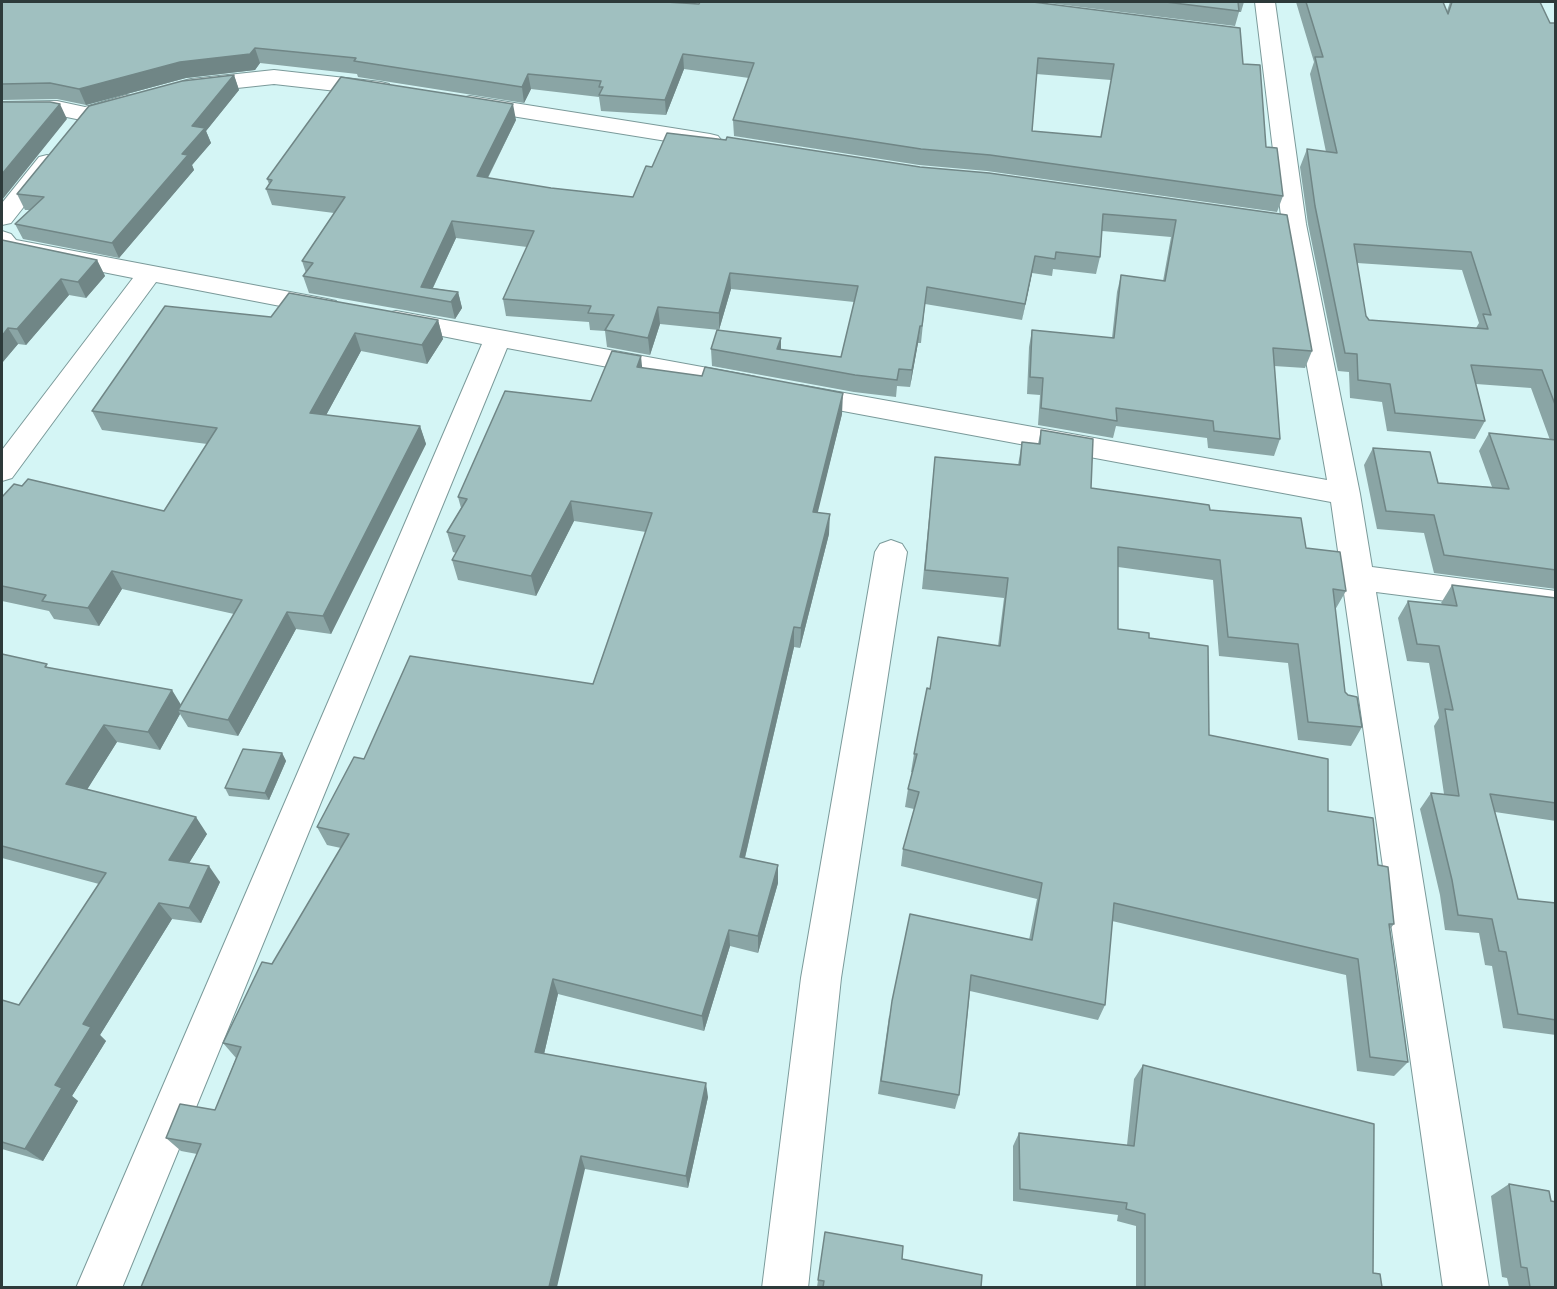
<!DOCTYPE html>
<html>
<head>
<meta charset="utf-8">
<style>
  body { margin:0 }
  #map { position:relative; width:1557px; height:1289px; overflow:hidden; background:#d4f5f5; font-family:"Fira Sans Condensed",sans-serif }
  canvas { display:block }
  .frame { position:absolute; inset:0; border:3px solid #2d3a3a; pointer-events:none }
</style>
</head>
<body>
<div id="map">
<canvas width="1557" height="1289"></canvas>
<div class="frame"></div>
</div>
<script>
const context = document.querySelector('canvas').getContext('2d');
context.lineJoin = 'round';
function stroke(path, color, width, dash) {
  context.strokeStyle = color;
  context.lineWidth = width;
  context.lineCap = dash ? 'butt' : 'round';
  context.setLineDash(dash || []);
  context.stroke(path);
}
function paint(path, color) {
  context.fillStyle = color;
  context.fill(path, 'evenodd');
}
const street = new Path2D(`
  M1255 2H1275L1306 224 1360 494 1372 567 1556 591V615L1376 592 1489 1288H1443L1331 502 800 403 790 401 786 394 790 387 800 385 1327 480 1282 224Z
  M274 70 381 82 389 84 392 89 389 94 381 96 274 84 191 93 183 91 180 86 183 81 191 79Z
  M126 95 134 97 137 102 134 107 86 121 57 115 2 116V102L57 101 85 107Z
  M470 96 710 134 718 136 722 141 718 146 710 148 462 108 459 103 462 98Z
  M47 155 55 157 59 162 11 223 2 225V203L39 157Z
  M2 231 11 234 16 240 327 299 336 301 340 307 336 313 327 315 156 282 12 478 2 481V450L133 278 2 252Z
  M396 311 746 375 756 377 760 384 756 391 746 393 507 348 122 1288H76L482 344 387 325 383 319 387 313Z
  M891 540 902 544 907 552 841 978 808 1288H762L801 978 875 552 880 544Z`);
const wall = new Path2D(`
  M2 2 1243 64 1266 147 1283 196 1277 212 987 171 919 165 734 136 733 120 749 78 684 69 666 115 601 111 599 97 531 89 524 103 358 77 357 74 260 63 255 70 186 78 86 105 57 99 2 100ZM1036 74 1111 80 1101 137 1032 131Z
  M1040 2H1244L1241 12H1239L1235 26Z
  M1296 2H1443L1447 11 1450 2H1540L1550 23H1556V589L1434 573 1424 533 1377 529 1364 465 1373 448 1438 483 1492 487 1479 451 1489 433 1550 440 1531 388 1476 384 1485 421 1475 439 1387 431 1382 402 1350 398 1349 372 1338 371 1308 224 1300 167 1307 149 1326 152 1310 74 1314 62ZM1357 263 1462 270 1479 323 1476 328 1369 320 1366 316Z
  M234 75 239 90 206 131 211 143 192 165 194 170 119 258 23 239 15 224 30 210H25L17 194Z
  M516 120 488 178 551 188 633 197 652 167H920L1287 215 1312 351 1305 368 1274 366 1280 439 1274 456 1208 448 1207 438 1116 426 1113 438 1038 425 1040 395 1027 394 1029 347 1032 330 1112 338 1117 292 1121 275 1163 281 1171 237 1102 231 1100 257 1096 274 1053 269 1052 276 1032 273 1022 320 925 304 921 343H918L910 387 897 386 896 397 854 392 712 366 711 349 781 338V350L841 357 854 302 731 289 719 330 660 324 650 355 607 347 605 331 590 330 589 322 506 316 503 299 527 247 456 238 433 288 458 292 462 308 455 319 309 293 303 276 306 273 302 261 334 213 272 205 266 189 269 184 267 179Z
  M2 240 97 260 105 276 86 298 69 295 26 345 18 344 2 363Z
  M271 317 438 320 443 339 427 364 361 351 326 415 420 426 426 444 331 634 296 629 238 736 188 727 180 714 160 750 117 742 87 789 207 834 189 863 220 882 201 923 172 919 100 1035 106 1041 72 1096 78 1101 43 1161 2 1149V1000L19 1005 99 884 2 858V654L181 705 234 614 122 589 99 626 54 619 49 611 2 601V497L164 511 207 444 102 430 92 411Z
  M642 368 842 414 817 513 829 534 800 648 794 647 745 858 778 865V883L758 953 730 946 704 1031 558 994 544 1054 708 1097 688 1188 585 1169 197 1154 181 1151 166 1138 215 1110 236 1058 223 1043 272 964 341 848 327 845 317 827 364 759 593 684 646 532 574 521 536 596 458 580 452 560 456 553 453 552 447 532 461 508 458 497 591 401Z
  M1041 430 1091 488 1210 510 1306 548 1346 591 1335 610 1345 692 1362 727 1351 746 1298 740 1288 663 1219 656 1213 580 1118 567V629L1149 638 1209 735 1328 811 1378 865 1394 924 1390 929 1408 1062 1394 1076 1357 1071 1346 975 1112 921 1105 1005 1098 1020 970 991 959 1095 955 1109 878 1094 889 1016 1029 940 1037 899 901 866 903 849 914 809 905 807 908 789 912 772H911L914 754 930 689 998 646 1004 598 922 589 935 457 1018 465 1022 442 1038 444Z
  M1452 585 1556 598V821L1495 812 1518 899 1556 903V1035L1503 1028 1492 966 1485 965 1479 933 1445 930 1440 895 1420 809 1431 793 1444 794 1434 726 1439 718 1429 663 1407 661 1398 618 1408 601 1442 604 1441 603Z
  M282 753 286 761 269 800 229 796 225 788Z
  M1143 1065 1373 1273 1382 1287H1136V1226L1117 1221 1118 1215 1013 1201V1146L1019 1133 1127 1145 1134 1079Z
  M1509 1184 1551 1201 1556 1287H1509L1507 1278 1502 1277 1491 1196Z
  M902 1259 981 1287H817L818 1280Z`);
const shadedWall = new Path2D(`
  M255 48 260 63 255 70 186 78 86 105 79 89 180 62Z
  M683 54 684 69 666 115 665 100Z
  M528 74 531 89 524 103 522 87Z
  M234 75 239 90 206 131 211 143 192 165 194 170 119 258 112 243 182 154 192 126Z
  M60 104 67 119 2 200V174Z
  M513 104 516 120 480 193 477 176Z
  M452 221 456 238 428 298 421 287Z
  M1035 256 1032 273 1022 320 1025 304Z
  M97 260 105 276 86 298 78 282Z
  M730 273 731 289 719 330V313Z
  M61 279 69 295 26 345 17 329Z
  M458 292 462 308 455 319 451 302Z
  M658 307 660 324 650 355 648 338Z
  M438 320 443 339 427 364 422 345Z
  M920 326 918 343 910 387 912 370Z
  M8 328 18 344 2 363V336Z
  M355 333 361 351 317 432 310 413Z
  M781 338V354L777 349Z
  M641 356 643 376 637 367Z
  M843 393 842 414 813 532V512Z
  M420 426 426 444 331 634 323 616Z
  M571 501 574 521 536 596 531 576Z
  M830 514 829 534 800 648 801 628Z
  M112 571 122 589 99 626 88 608Z
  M287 612 296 629 238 736 228 720Z
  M794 627V647L741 874 740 857Z
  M172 690 183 708 178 710 180 714 160 750 148 732Z
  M104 725 117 742 80 801 66 784Z
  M282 753 286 761 269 800 265 793Z
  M196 817 207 834 181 876 169 860Z
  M778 865V883L758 953V936Z
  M209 866 220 882 201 923 189 908Z
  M159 903 172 919 100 1035 106 1041 72 1096 78 1101 43 1161 25 1149 83 1024Z
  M729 930 730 946 704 1031 702 1016Z
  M553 979 558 994 541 1067 535 1052Z
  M706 1083 708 1097 688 1188 686 1176Z
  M581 1156 585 1169 557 1287H549Z`);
const building = new Path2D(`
  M2 2H666L699 4 700 2H1033L1240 28 1243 64 1260 65 1266 147 1277 148 1283 196 990 155 921 149 733 120 754 63 683 54 665 100 599 95 603 87H599L601 81 528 74 522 87 354 61 356 58 255 48 250 54 180 62 79 89 50 83 2 84ZM1038 58 1114 64 1101 137 1032 131Z
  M1166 2H1238L1239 11Z
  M1306 2H1443L1448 14 1452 2H1540L1550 23H1556V407L1542 370 1471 365 1485 421 1395 413 1390 384 1358 380 1357 354 1345 353 1315 206 1307 149 1337 153 1315 57H1323ZM1354 244 1471 252 1491 315 1483 314 1488 329 1369 320 1366 316Z
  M234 75 192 126 205 128 182 154 188 155 112 243 15 224 44 197 17 194 89 106 182 81Z
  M341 77 513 104 477 176 551 188 633 197 646 166 652 167 667 133 726 140 727 137 920 167 989 173 1287 215 1312 351 1273 348 1280 439 1214 431 1213 421 1116 408 1117 421 1041 408 1043 378 1030 377 1032 330 1114 338 1121 275 1165 281 1176 220 1103 214 1100 257 1056 252 1055 259 1035 256 1025 304 927 287 922 326H920L912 370 899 369 897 380 855 375 711 349 717 330 781 338 777 349 841 357 858 286 730 273 719 313 658 307 648 338 605 330 614 315 588 313 591 306 503 299 534 231 452 221 421 287 458 292 451 302 303 276 313 263 302 261 345 197 266 189 272 180 267 179Z
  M2 102H50L60 104 2 174Z
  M2 240 97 260 78 282 61 279 17 329 8 328 2 336Z
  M289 293 438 320 422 345 355 333 310 413 420 426 323 616 287 612 228 720 178 710 242 600 112 571 88 608 42 601 46 595 2 586V497L14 484 22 486 28 479 164 511 217 428 92 411 165 306 271 317Z
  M612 351 641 356 637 367 702 376 705 367 843 393 813 512 830 514 801 628 794 627 740 857 778 865 758 936 729 930 702 1016 553 979 535 1052 706 1083 686 1176 581 1156 549 1287H141L201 1144 166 1138 180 1104 215 1110 241 1047 223 1043 262 962 272 964 349 834 317 827 354 757 364 759 410 656 593 684 652 513 571 501 531 576 452 560 465 536 447 532 467 499 458 497 505 391 591 401Z
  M1041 430 1093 439 1091 488 1209 505 1210 510 1301 518 1306 548 1340 552 1346 591 1333 589 1345 692 1348 695 1357 697 1362 727 1308 722 1298 644 1228 637 1220 560 1118 547V629L1149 633V638L1208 646 1209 735 1328 759V811L1373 818 1378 865 1388 867 1394 924H1389L1408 1062 1370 1057 1358 959 1114 903 1105 1005 971 975 959 1095 881 1081 892 1001 910 914 1032 940 1042 883 903 849 919 792 908 789 917 754H914L927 688 930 689 938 637 1000 646 1008 578 925 570 935 457 1020 465 1022 442 1040 444Z
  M1489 433 1556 440V570L1444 555 1434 515 1386 511 1373 448 1430 452 1438 483 1509 489Z
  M1452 585 1556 598V803L1490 794 1518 899 1556 903V1020L1518 1014 1506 952 1499 951 1492 919 1458 915 1452 880 1431 793 1459 796 1445 709 1453 710 1439 646 1417 644 1408 601 1457 606Z
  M2 654 47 664 45 667 172 690 148 732 104 725 66 784 196 817 169 860 209 866 189 908 159 903 83 1024 91 1027 55 1085 62 1088 25 1149 2 1142V1000L19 1005 106 873 2 846Z
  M243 749 282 753 265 793 225 788Z
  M1143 1065 1374 1124 1373 1273 1380 1274 1382 1287H1145V1214L1126 1209 1127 1203 1020 1189 1019 1133 1134 1146Z
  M1509 1184 1549 1191 1551 1201 1556 1202V1287H1530L1527 1268 1521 1267Z
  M825 1232 903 1246 902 1259 982 1275 981 1287H823L824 1281 818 1280Z`);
stroke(street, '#7b9a9a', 2);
paint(street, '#fff');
paint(wall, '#8aa5a5');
paint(shadedWall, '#708686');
paint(building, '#a0c0c0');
stroke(building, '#708686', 1.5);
</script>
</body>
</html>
